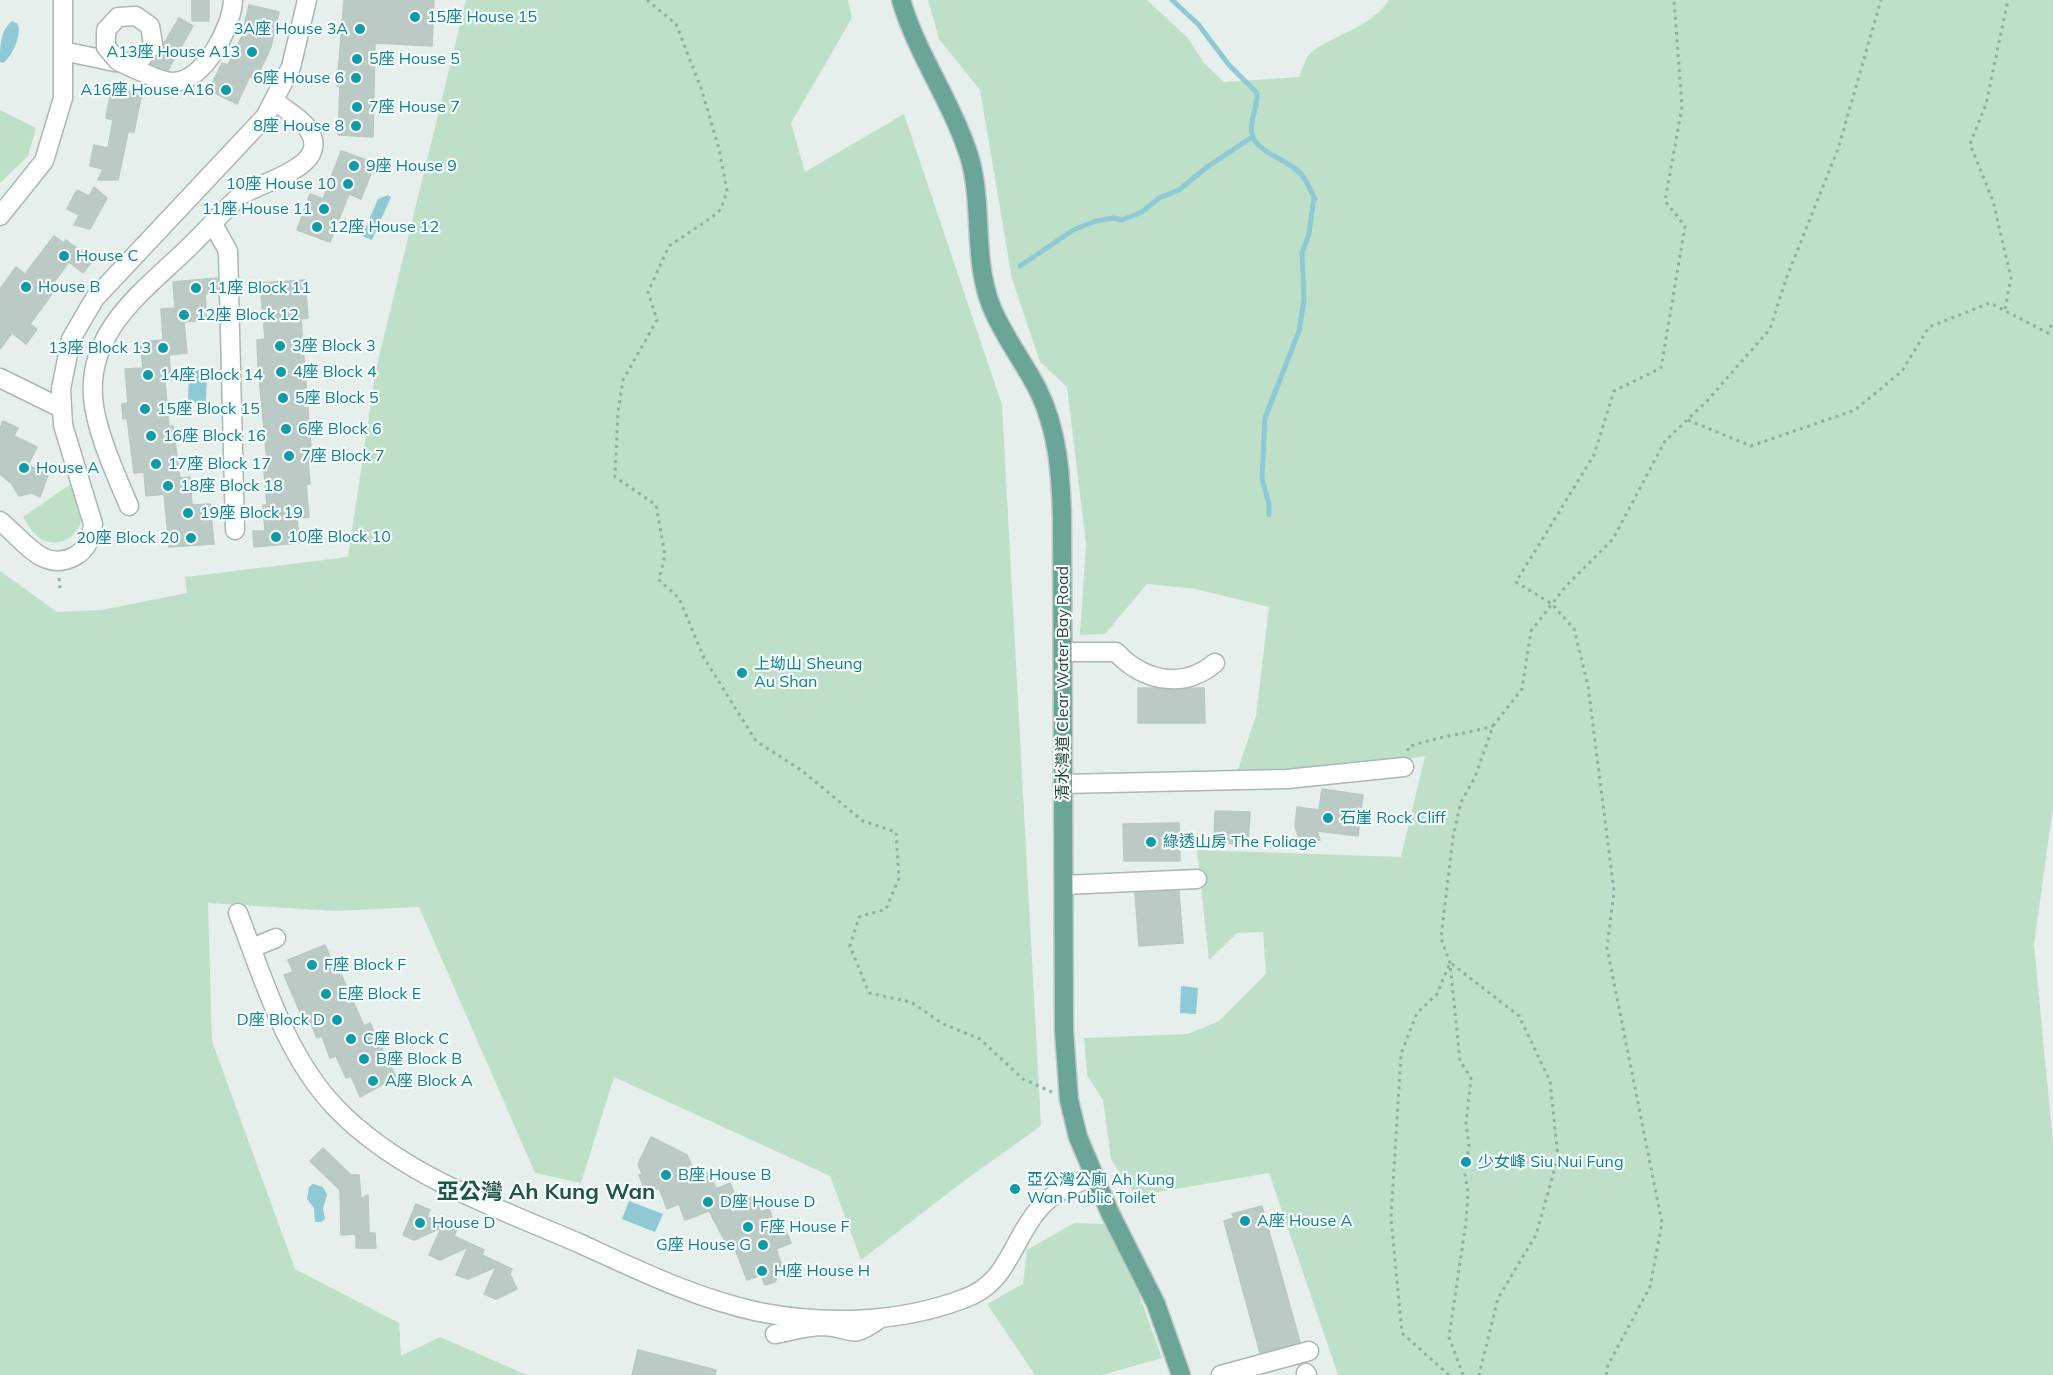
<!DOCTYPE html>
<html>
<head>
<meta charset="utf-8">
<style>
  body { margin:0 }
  canvas { display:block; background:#e6efeb }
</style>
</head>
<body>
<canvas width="2053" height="1375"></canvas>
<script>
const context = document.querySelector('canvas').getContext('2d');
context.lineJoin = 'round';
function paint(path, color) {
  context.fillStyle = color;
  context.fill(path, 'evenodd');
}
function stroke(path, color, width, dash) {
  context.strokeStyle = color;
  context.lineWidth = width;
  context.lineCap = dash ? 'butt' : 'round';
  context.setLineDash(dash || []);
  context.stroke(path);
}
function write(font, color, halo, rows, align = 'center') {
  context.font = font + ' Mulish,"Noto Sans TC",sans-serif';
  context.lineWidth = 4.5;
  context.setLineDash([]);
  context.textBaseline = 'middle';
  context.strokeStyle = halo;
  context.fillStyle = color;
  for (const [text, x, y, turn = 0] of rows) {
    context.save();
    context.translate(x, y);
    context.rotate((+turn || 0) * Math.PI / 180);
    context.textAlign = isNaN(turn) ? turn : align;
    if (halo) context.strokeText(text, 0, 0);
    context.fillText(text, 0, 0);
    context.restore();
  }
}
const green = new Path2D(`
  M466 0H848L852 18 791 123 805 172 904 114 1002 405 1041 1126 968 1178 861 1260 830 1176 614 1077 581 1183 535 1173 419 907 335 911 208 903 212 1041 295 1269 399 1323 401 1356 440 1337 527 1375H0V571L57 612 102 610 187 593 185 577 348 557 376 369Z
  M928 0H1147L1188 38 1204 63 1224 82 1299 77C1303 70 1305 57 1312 52 1336 33 1371 28 1389 0H2053V807L2034 944 2053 1143V1375H1338L1269 1173 1135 1196 1111 1159 1103 1100 1087 1075 1084 1038 1188 1034 1219 1021 1266 974 1263 932 1237 933 1209 960 1197 850 1401 857 1425 756 1359 768 1237 772 1256 716 1269 607 1196 589 1147 584 1105 634 1080 635 1086 544 1067 387 1040 362 1012 279 980 90 939 39Z
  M0 110 36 128 28 156 0 183Z
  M72 483C75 493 80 505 81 515 83 536 58 549 41 539 33 534 28 525 23 517Z
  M1074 1223 1105 1224 1137 1289 1162 1358 1102 1375H1035L987 1304 1023 1284 1027 1250Z`);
const water = new Path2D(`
  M12 21 18 24C22 35 12 57 3 63L0 62C0 46 0 31 12 21Z
  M388 195 391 197 372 240 362 236 378 199Z
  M189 370H207L206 403 188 402Z
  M1181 986 1198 988 1196 1014 1180 1013Z
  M313 1184 323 1187 327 1195 323 1209 325 1219 321 1222H315L314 1208 307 1199 309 1187Z
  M629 1201 663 1214 655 1232 622 1219Z`);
const stream = new Path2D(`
  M1172 0 1198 24 1229 65 1257 93C1258 107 1249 121 1252 134 1255 152 1289 160 1301 174 1307 181 1311 191 1315 199
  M1020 266 1075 229 1096 221 1113 218 1122 220 1142 212 1159 198 1179 190 1207 167 1252 137
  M1269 515V504L1262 479 1265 418 1299 331 1304 300 1302 253 1309 234 1314 197`);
const building = new Path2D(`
  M192 0H209V21H192Z
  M344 0H434L432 46 375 43 373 137 338 135 340 86H337Z
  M249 5 279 12 271 47 256 79 250 76 237 104 209 90 222 63 228 65 242 36Z
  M179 18 193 26 168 70 152 64Z
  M126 89 141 97 134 132H128L118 180H98L103 169 90 166 94 145 108 148 113 120 106 118 110 97 124 100Z
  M341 151 375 163 361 199 349 194 330 242 297 230 310 194 323 199Z
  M94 187 107 198 90 229 74 225 79 215 67 209 72 199 77 190 89 196Z
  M54 236 64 243 66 240 93 260 83 273 69 262 51 286 55 290 30 324 37 329 26 344 12 333 0 349V289L16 267 25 274Z
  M217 278 218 293 205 294 207 320 184 322 187 353 169 355 171 381H165L169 427 173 426 180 478 190 477 192 505 210 504 214 544 169 547 164 494 146 496 144 472 134 473 127 418 123 419 122 404 128 403 125 369 143 368 140 342 163 340 161 309 175 308 173 282Z
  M305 280 308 318 301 319 312 462H308L310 484H306L309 517 297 518 299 543 254 547 253 531H265L263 505H267L264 472H268L258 366 257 340 265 339 260 283Z
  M3 421 18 428 14 436 37 447 28 465 48 475 40 497 32 493 19 496 12 484 0 474V429Z
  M1138 688H1204L1205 723H1138Z
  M1322 789 1363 795 1358 836 1317 831 1320 840 1301 846 1295 826 1297 807 1319 810Z
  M1215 811 1250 812 1248 844 1214 843Z
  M1179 823 1180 861H1124L1123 824Z
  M1179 891 1183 943 1139 946 1135 893Z
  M325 945 338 975 341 974 364 1026 370 1023 396 1077 360 1097 351 1076 346 1078 336 1056 330 1058 322 1036 317 1038 308 1017 303 1019 284 975 293 972 288 960Z
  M651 1137 687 1155 697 1177 710 1172 716 1189 730 1183 738 1203 754 1196 761 1212 769 1209 777 1230 785 1228 791 1243 776 1249 782 1266 775 1282 765 1285 761 1275 747 1280 733 1243 727 1245 709 1211 685 1220 679 1204 667 1209 659 1188 646 1193 639 1175 642 1174 638 1164Z
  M323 1148 351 1175H359L361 1199 368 1195 369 1233H375L376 1248H356V1234L341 1235 340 1190 310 1161Z
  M416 1204 430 1210 427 1217 457 1230 454 1236 484 1250 482 1255 512 1269 510 1274 517 1289 496 1299 484 1294 496 1267 468 1279 456 1275 468 1247 440 1260 429 1255 441 1228 414 1240 403 1235Z
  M1262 1206 1300 1342 1260 1353 1224 1221 1234 1218 1232 1214Z
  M638 1350 716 1370 715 1375H632Z`);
const path = new Path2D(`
  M647 0 676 24 701 88 719 149 727 191 721 209 712 217 669 246 648 292 657 320 623 380 618 412 615 477 656 505 665 555 659 580 679 598 704 658 756 741 801 770 863 821 896 832 899 878 886 909 859 917 850 946 869 993 911 1002 943 1024 980 1039 1023 1079 1052 1092
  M2005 309 2011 278 1993 201 1970 144 1986 104 2008 0
  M1688 420 1751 446 1855 410 1902 371 1929 327 1990 303 2048 333 2053 321
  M59 578 60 588
  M1408 751V747C1436 737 1465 734 1493 726
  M1452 964 1519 1016 1550 1081 1558 1157 1536 1235 1498 1298 1479 1375
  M1449 1375 1402 1333 1391 1218 1401 1054 1417 1013 1437 994 1449 965
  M1463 1375 1449 1337 1466 1222 1468 1193 1465 1174 1469 1145 1466 1123 1471 1078 1460 1061 1450 963 1441 938 1453 837 1461 802 1475 777 1493 726 1522 689 1531 631 1566 586 1613 539 1665 441 1707 401 1770 329 1786 279 1838 149 1881 0
  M1606 1375 1608 1365 1650 1287 1662 1223 1607 948 1614 891 1588 686 1574 629 1552 604 1516 582 1594 455 1614 391 1661 368 1685 226 1665 201 1682 107 1674 0`);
const minor = new Path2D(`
  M63 51 115 62H129
  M133 68C146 73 160 82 173 82 204 82 232 27 233 0
  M0 216 44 161 63 98V0
  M213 224 228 251 235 530
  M0 378 61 408
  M129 506C116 475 95 429 93 397 88 331 142 292 185 251 204 233 221 213 240 196 261 181 339 166 305 125 297 116 284 109 275 101
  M0 521C22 538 43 574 75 556 88 549 91 537 93 524L63 425 61 389 71 339 95 298 265 117 291 67 307 0
  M1063 652H1116C1143 681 1183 690 1215 663
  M1063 784 1287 779 1404 767
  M1064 885 1197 879
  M238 913C264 980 285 1054 335 1107 401 1176 496 1207 581 1244 638 1270 697 1299 759 1312 826 1325 899 1323 963 1299 1008 1284 1011 1242 1038 1210 1052 1192 1073 1185 1093 1176
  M252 948 276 938
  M775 1334C791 1331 807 1326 824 1326 852 1327 849 1341 878 1320
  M1306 1373 1307 1375
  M1221 1375 1309 1351`);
const major = new Path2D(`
  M901 0C917 55 953 103 970 159 983 206 973 256 990 303 1002 335 1023 360 1038 390 1058 430 1061 476 1062 519L1064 1031 1069 1100 1078 1137 1110 1213 1156 1304 1181 1375`);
const minorBridge = new Path2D(`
  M133 68 118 61 106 47V30L118 17 136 16 150 26 153 44 141 59`);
const markers = [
  [415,17,6,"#0f9aa8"],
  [360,29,6,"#0f9aa8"],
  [252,52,6,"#0f9aa8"],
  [357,59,6,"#0f9aa8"],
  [356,78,6,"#0f9aa8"],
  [226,90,6,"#0f9aa8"],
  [357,107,6,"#0f9aa8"],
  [356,126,6,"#0f9aa8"],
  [354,166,6,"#0f9aa8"],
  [348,184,6,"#0f9aa8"],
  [324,209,6,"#0f9aa8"],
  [317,227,6,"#0f9aa8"],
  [64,256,6,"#0f9aa8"],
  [26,287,6,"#0f9aa8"],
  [196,288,6,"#0f9aa8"],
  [184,315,6,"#0f9aa8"],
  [280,346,6,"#0f9aa8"],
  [163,348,6,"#0f9aa8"],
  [281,372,6,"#0f9aa8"],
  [148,375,6,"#0f9aa8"],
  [283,398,6,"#0f9aa8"],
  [145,409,6,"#0f9aa8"],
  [286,429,6,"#0f9aa8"],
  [151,436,6,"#0f9aa8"],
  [289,456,6,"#0f9aa8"],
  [156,464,6,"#0f9aa8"],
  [24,468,6,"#0f9aa8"],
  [168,486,6,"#0f9aa8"],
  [188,513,6,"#0f9aa8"],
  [276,537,6,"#0f9aa8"],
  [191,538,6,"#0f9aa8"],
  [742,673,6,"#0f9aa8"],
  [1328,818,6,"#0f9aa8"],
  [1151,842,6,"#0f9aa8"],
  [312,965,6,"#0f9aa8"],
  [326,994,6,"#0f9aa8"],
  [337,1020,6,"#0f9aa8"],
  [351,1039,6,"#0f9aa8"],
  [364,1059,6,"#0f9aa8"],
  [373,1081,6,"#0f9aa8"],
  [1466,1162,6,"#0f9aa8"],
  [666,1175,6,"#0f9aa8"],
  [1015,1189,6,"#0f9aa8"],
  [708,1202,6,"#0f9aa8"],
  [1245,1221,6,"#0f9aa8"],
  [420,1223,6,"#0f9aa8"],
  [748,1227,6,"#0f9aa8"],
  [763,1245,6,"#0f9aa8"],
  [762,1271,6,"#0f9aa8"]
];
const cultureNames = [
  ["15座 House 15",427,17],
  ["3A座 House 3A",348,29,"right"],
  ["A13座 House A13",240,52,"right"],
  ["5座 House 5",369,59],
  ["6座 House 6",344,78,"right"],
  ["A16座 House A16",214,90,"right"],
  ["7座 House 7",369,107],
  ["8座 House 8",344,126,"right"],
  ["9座 House 9",366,166],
  ["10座 House 10",336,184,"right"],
  ["11座 House 11",312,209,"right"],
  ["12座 House 12",329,227],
  ["House C",76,256],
  ["House B",38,287],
  ["11座 Block 11",208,288],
  ["12座 Block 12",196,315],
  ["3座 Block 3",292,346],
  ["13座 Block 13",151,348,"right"],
  ["4座 Block 4",293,372],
  ["14座 Block 14",160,375],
  ["5座 Block 5",295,398],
  ["15座 Block 15",157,409],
  ["6座 Block 6",298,429],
  ["16座 Block 16",163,436],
  ["7座 Block 7",301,456],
  ["17座 Block 17",168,464],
  ["House A",36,468],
  ["18座 Block 18",180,486],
  ["19座 Block 19",200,513],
  ["10座 Block 10",288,537],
  ["20座 Block 20",179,538,"right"],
  ["上坳山 Sheung",754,664],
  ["Au Shan",754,682],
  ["石崖 Rock Cliff",1340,818],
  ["綠透山房 The Foliage",1163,842],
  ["F座 Block F",324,965],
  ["E座 Block E",338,994],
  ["D座 Block D",325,1020,"right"],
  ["C座 Block C",363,1039],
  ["B座 Block B",376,1059],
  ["A座 Block A",385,1081],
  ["少女峰 Siu Nui Fung",1478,1162],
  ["B座 House B",678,1175],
  ["亞公灣公廁 Ah Kung",1027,1180],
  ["Wan Public Toilet",1027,1198],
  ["D座 House D",720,1202],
  ["A座 House A",1257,1221],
  ["House D",432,1223],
  ["F座 House F",760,1227],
  ["G座 House G",751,1245,"right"],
  ["H座 House H",774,1271]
];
const streetNames = [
  ["清水灣道 Clear Water Bay Road",1063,683,-90]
];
const districtNames = [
  ["亞公灣 Ah Kung Wan",546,1192]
];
paint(green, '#bfe0c8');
paint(water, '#8ec9d4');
stroke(stream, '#8ec9d4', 5);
paint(building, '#bbcac4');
stroke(building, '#b8c9c2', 1.5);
stroke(minor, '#a8b8b2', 21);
stroke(major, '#c2cac8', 21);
stroke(path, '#86b3a5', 3, [3, 4.5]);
stroke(minor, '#fff', 18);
stroke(major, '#6aa596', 18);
stroke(minorBridge, '#a8b8b2', 21, []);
stroke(minorBridge, '#fff', 18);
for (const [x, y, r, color] of markers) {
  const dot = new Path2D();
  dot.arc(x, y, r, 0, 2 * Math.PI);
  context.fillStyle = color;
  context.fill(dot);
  stroke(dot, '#f7fbf9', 2);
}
write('16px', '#0d838f', '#f7fbf9', cultureNames, 'left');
write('16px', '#24423a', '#f7fbf9', streetNames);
write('bold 22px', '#1f5548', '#f7fbf9', districtNames);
</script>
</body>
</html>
